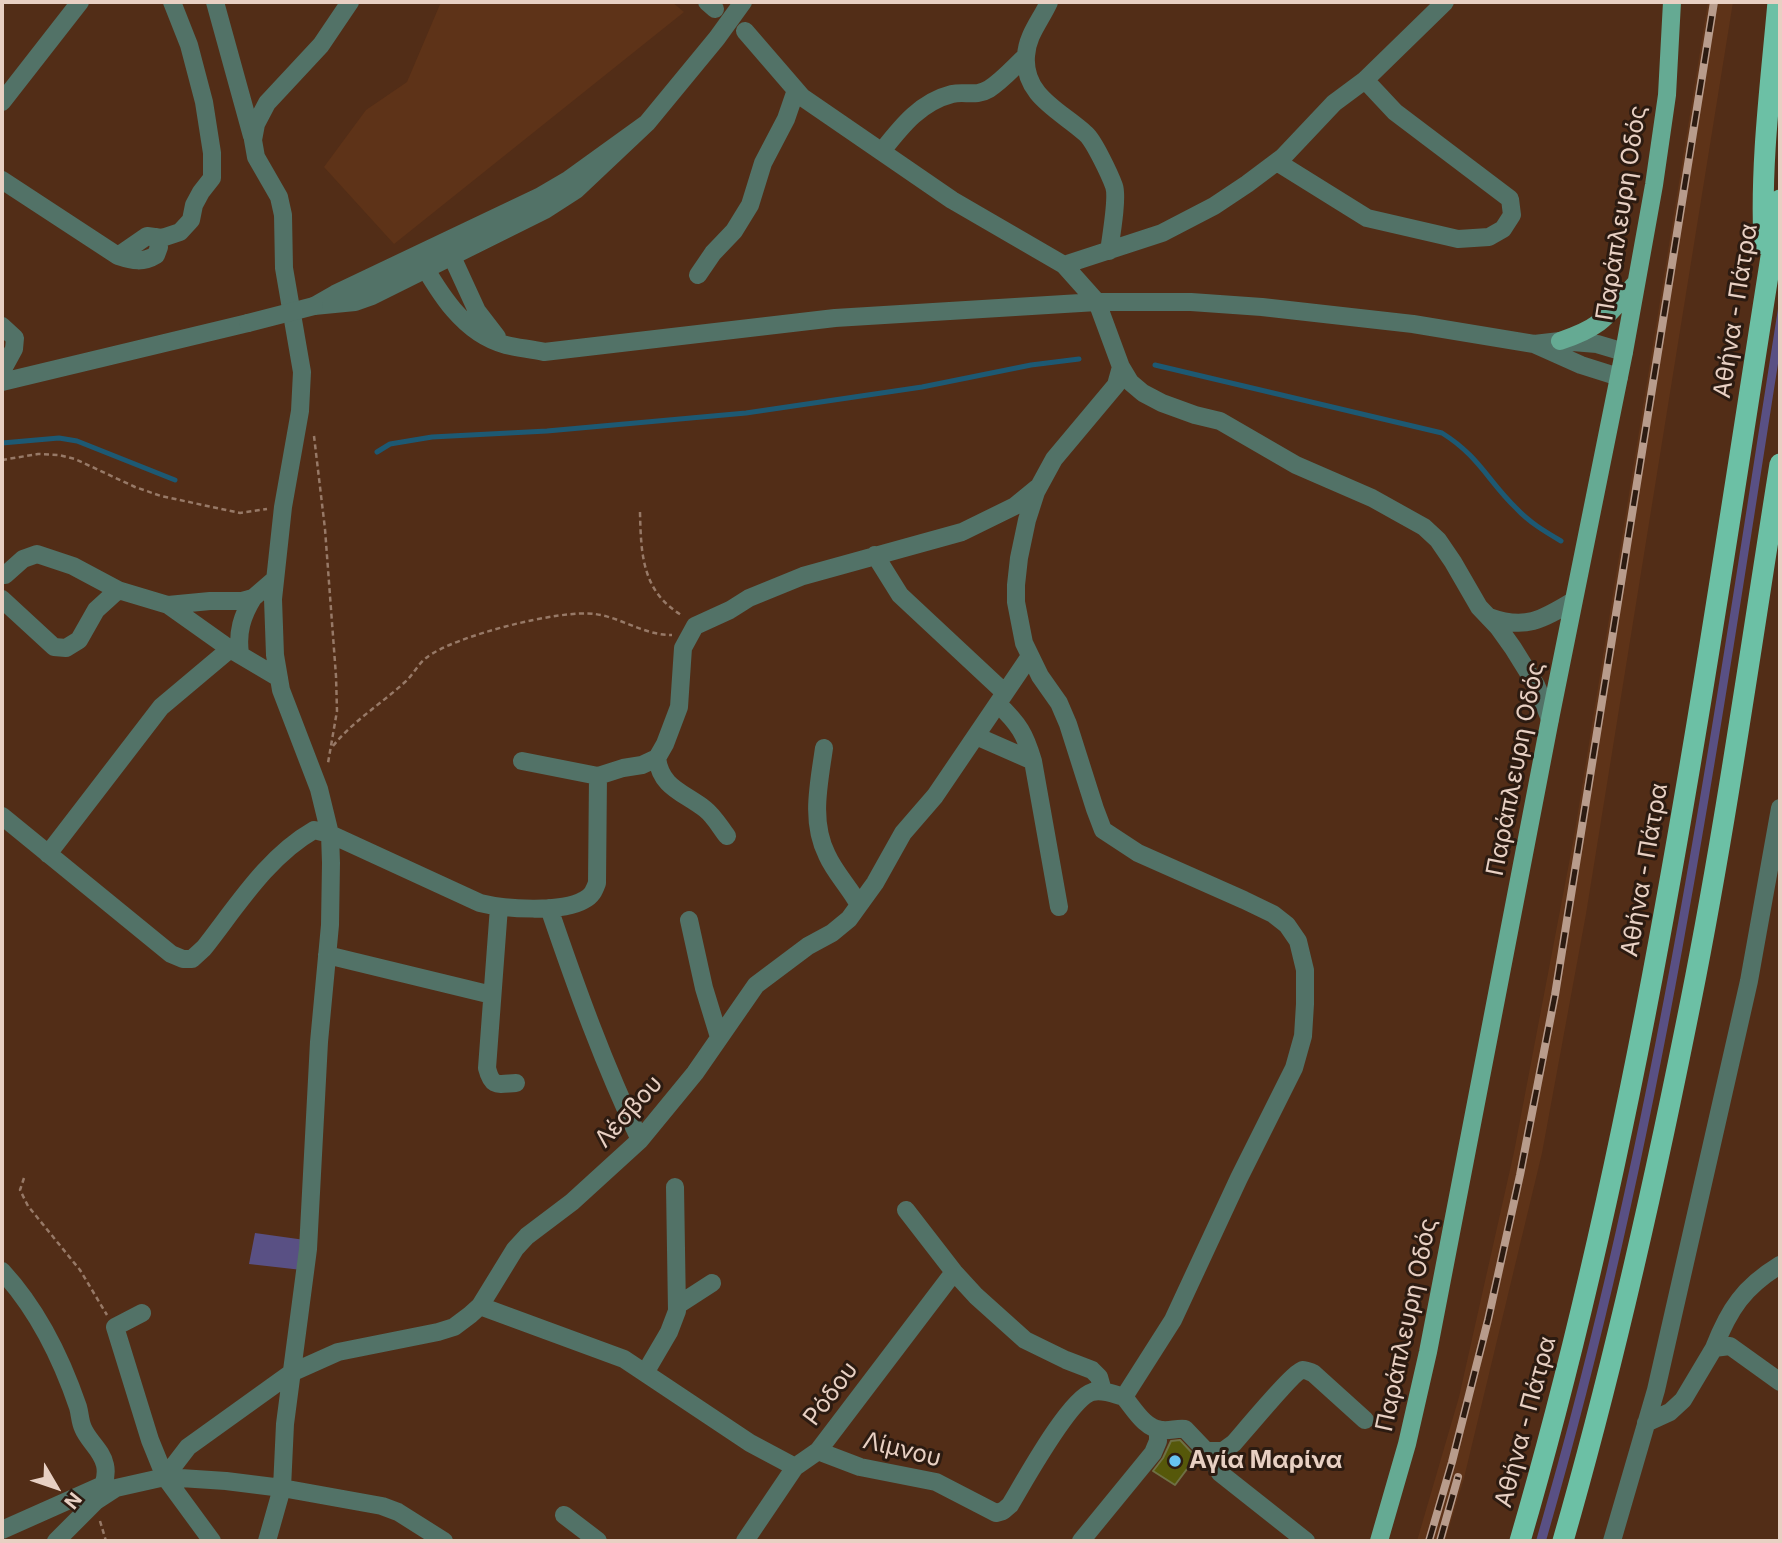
<!DOCTYPE html>
<html>
<head>
<meta charset="utf-8">
<style>
  body { margin:0 }
  #map { position:relative; width:1782px; height:1543px; overflow:hidden; background:#522d17; font-family:Inter,sans-serif }
  canvas { display:block }
  .frame { position:absolute; inset:0; border:4px solid #e8d0c3; pointer-events:none }
  .north { position:absolute; left:21px; top:1452px; width:70px; height:70px; -webkit-text-stroke:5px #2c1b11; paint-order:stroke; rotate:129deg; font-size:19px; font-weight:700; line-height:28px; text-align:center; color:#e8d0c3 }
  .north::after { content:''; display:block; margin:auto; width:24px; height:32px; background:#e8d0c3; clip-path:polygon(50% 0,100% 100%,50% 72%,0 100%) }
</style>
</head>
<body>
<div id="map">
<canvas width="1782" height="1543"></canvas>
<div class="frame"></div>
<div class="north">N</div>
</div>
<script>
const context = document.querySelector('canvas').getContext('2d');
context.lineJoin = 'round';
function paint(path, color) {
  context.fillStyle = color;
  context.fill(path, 'evenodd');
}
function stroke(path, color, width, dash) {
  context.strokeStyle = color;
  context.lineWidth = width;
  context.lineCap = dash ? 'butt' : 'round';
  context.setLineDash(dash || []);
  context.stroke(path);
}
function write(font, color, halo, rows, align = 'center') {
  context.font = font + ' Inter,sans-serif';
  context.lineWidth = 6;
  context.setLineDash([]);
  context.textBaseline = 'middle';
  context.strokeStyle = halo;
  context.fillStyle = color;
  for (const [text, x, y, turn = 0] of rows) {
    context.save();
    context.translate(x, y);
    context.rotate((+turn || 0) * Math.PI / 180);
    context.textAlign = isNaN(turn) ? turn : align;
    if (halo) context.strokeText(text, 0, 0);
    context.fillText(text, 0, 0);
    context.restore();
  }
}
const built = new Path2D(`
  M441 2H672L684 12 394 244 324 167 366 110 407 82Z
  M1708 2H1733L1586 914 1542 1153 1464 1478 1445 1541H1417L1459 1397 1514 1152 1574 837Z`);
const green = new Path2D(`
  M1780 296V351C1717 751 1660 1152 1546 1541H1536C1656 1134 1714 714 1780 296Z
  M255 1233 305 1240 302 1270 249 1264Z`);
const stream = new Path2D(`
  M1155 365 1442 433C1479 456 1488 481 1516 508 1529 522 1544 531 1561 541
  M2 443 59 438 77 441 175 480
  M377 452 390 444 432 437 547 431 746 413 922 387 1031 365 1079 359`);
const building = new Path2D(`
  M1180 1440 1196 1457 1175 1485 1153 1471 1163 1458 1171 1441Z`);
const path = new Path2D(`
  M314 436 325 529 336 676 337 711 328 763
  M2 460 38 454 59 455 75 459 135 487 161 496 240 513 267 509
  M640 512C641 555 642 592 683 616
  M333 746C353 721 381 704 405 682 413 675 418 664 426 658 453 636 561 609 595 614 623 618 643 635 672 635
  M24 1178 20 1190 28 1206 80 1270 107 1315
  M100 1521 106 1541`);
const minor = new Path2D(`
  M215 2 252 136
  M707 2 715 9
  M1049 2C1041 20 1027 35 1026 56 1023 96 1061 111 1086 134 1094 141 1110 175 1114 186 1118 197 1111 237 1109 251
  M745 31 802 97 952 200 1064 265 1097 302 1121 367 1130 382 1143 393 1162 403 1195 415 1220 421 1296 465 1372 498 1424 527 1438 540 1453 562 1479 607 1498 627 1513 648 1536 685 1550 719
  M2 102 80 2
  M647 123 568 180 539 197 335 294 314 306 355 302 372 296 545 210 576 190 647 123 717 38 743 2
  M882 151C901 127 920 102 952 94 965 91 976 97 989 89 1002 81 1014 67 1026 56
  M1277 162 1367 218 1458 239 1489 237 1503 229 1512 215 1510 199 1395 112 1365 80
  M2 180 118 256C133 261 143 263 156 255L159 247 156 237
  M448 248 477 311 497 337
  M118 256 147 236 162 238 180 232 191 220 194 205 201 192 212 178V153L204 102 189 45 172 2
  M418 256C438 291 463 334 506 345 518 348 532 349 544 352L835 318 1097 302H1191L1262 307 1413 324 1534 344 1560 341 1597 344 1624 352
  M1064 265 1162 233 1214 206 1247 184 1283 157 1334 103 1365 80 1445 2
  M698 275 713 253 734 231 750 205 763 163 786 119 796 90
  M2 326 15 338 14 349 2 371
  M1534 344 1581 365 1619 377
  M1121 367 1116 385 1054 459 1036 492 1027 520 1019 558 1016 585V602L1024 643 1040 676 1059 703 1068 724 1095 809 1103 830 1138 853 1244 900 1273 914 1287 925 1298 941 1305 970V1004L1303 1036 1294 1068 1239 1178 1173 1320 1124 1397
  M2 382 248 323
  M875 555 900 595 1005 693
  M2 574 5 575 23 559 37 554 73 566 118 590 168 605 210 601H242L253 598 275 579
  M2 599 54 647 66 648 79 640 96 610 118 590
  M168 605 230 649 279 678
  M1489 617C1525 630 1542 620 1573 601
  M240 654C237 632 242 616 253 598
  M998 704C1019 724 1025 734 1033 761L1059 907
  M976 736 1033 761
  M824 748C819 784 810 821 827 855 835 873 850 888 859 905
  M657 758C661 788 683 792 705 809 714 816 720 827 727 836
  M598 776 623 768 642 765 657 758 665 744 679 707 683 648 695 626 730 610 749 598 803 576 962 532 1015 506 1037 488
  M2 816 171 954 183 959H192L204 948C237 906 267 857 314 830L330 834 480 903C504 909 562 913 584 900 592 896 594 891 597 883L598 776 522 761
  M48 854 161 707 230 649
  M499 907 487 1068C492 1088 498 1084 516 1083
  M549 908C576 987 604 1065 640 1140
  M689 920 704 988 719 1037
  M327 955 492 995
  M906 1210 954 1272 976 1296 1025 1340 1066 1360 1092 1370 1099 1377 1103 1391
  M2 1271C38 1310 61 1357 78 1407 80 1414 80 1422 83 1428 88 1441 102 1450 105 1465 108 1478 101 1491 96 1501
  M678 1305 712 1283
  M480 1306 624 1359 750 1443 795 1467
  M142 1313 115 1327 150 1440 165 1477 212 1541
  M1714 1348C1729 1309 1744 1287 1780 1265
  M645 1373 669 1332 677 1311 675 1187
  M1124 1397C1134 1409 1145 1429 1162 1430 1170 1431 1177 1428 1185 1429L1206 1451 1220 1473 1306 1541
  M1646 1423 1670 1412 1683 1400 1714 1348 1730 1346 1780 1382
  M818 1451 860 1467 936 1482 996 1513 1003 1511 1010 1505C1024 1482 1069 1399 1092 1392 1103 1389 1113 1394 1124 1397
  M1206 1451H1223L1234 1443C1243 1433 1294 1371 1303 1370 1306 1370 1310 1372 1313 1373L1365 1420
  M165 1477 188 1447 291 1373 338 1352 438 1332 454 1327 470 1315 480 1306 515 1249 527 1236 572 1202 640 1140 695 1073 756 985 808 946 832 933 849 919 875 883 903 833 935 796 1030 656
  M564 1515 598 1541
  M2 1530 103 1485
  M56 1541 96 1501 116 1488 165 1477 226 1481 282 1488 382 1506 398 1512 444 1541
  M267 1541 282 1488 285 1424 308 1249 319 1042 330 925 331 863 330 834 319 789 281 690 275 655 273 599 283 507 300 411 302 372 284 268 283 215 279 197 256 157 253 140 256 124 267 103 321 45 350 2
  M745 1541 795 1467 818 1451 954 1272
  M1081 1541 1153 1453 1158 1441V1429
  M1612 1541 1656 1390 1749 981 1780 808`);
const major = new Path2D(`
  M1560 341C1603 327 1607 316 1635 284
  M1379 1541 1407 1444 1428 1352 1550 719 1624 352 1654 185 1667 95 1672 2`);
const highway = new Path2D(`
  M1764 244C1760 164 1771 82 1778 2
  M1520 1541C1648 1103 1708 650 1780 200
  M1563 1541C1612 1371 1651 1199 1686 1025 1724 840 1750 651 1780 464`);
const rail = new Path2D(`
  M1429 1541 1452 1462 1488 1320 1520 1175 1555 995 1714 2
  M1440 1541 1458 1477`);
const minorBridge = new Path2D(`
  M248 323 314 306`);
const markers = [
  [1175,1461,7,"#67c4f0"]
];
const streetNames = [
  ["Παράπλευρη Οδός",1622,213,-81],
  ["Αθήνα - Πάτρα",1736,311,-81],
  ["Παράπλευρη Οδός",1516,769,-79],
  ["Αθήνα - Πάτρα",1645,870,-80],
  ["Λέσβου",629,1112,-48],
  ["Παράπλευρη Οδός",1407,1325,-78],
  ["Ρόδου",831,1394,-53],
  ["Αθήνα - Πάτρα",1526,1422,-75],
  ["Λίμνου",902,1450,14]
];
const poiNames = [
  ["Αγία Μαρίνα",1189,1461]
];
paint(built, '#5e3318');
paint(green, '#595084');
stroke(stream, '#1d5973', 5);
paint(building, '#56580a');
stroke(building, '#6e7044', 2);
stroke(path, '#977967', 2.5, [5, 3.5]);
stroke(minor, '#527267', 18);
stroke(major, '#65aa93', 18);
stroke(highway, '#6cc0a5', 21);
stroke(rail, '#b89c8c', 8);
stroke(rail, '#2c1b11', 5, [16]);
stroke(minorBridge, '#527267', 18);
for (const [x, y, r, color] of markers) {
  const dot = new Path2D();
  dot.arc(x, y, r, 0, 2 * Math.PI);
  context.fillStyle = color;
  context.fill(dot);
  stroke(dot, '#2c1b11', 2.5);
}
write('24px', '#e8d0c3', '#2c1b11', streetNames);
write('bold 24px', '#e8d0c3', '#2c1b11', poiNames, 'left');
</script>
</body>
</html>
